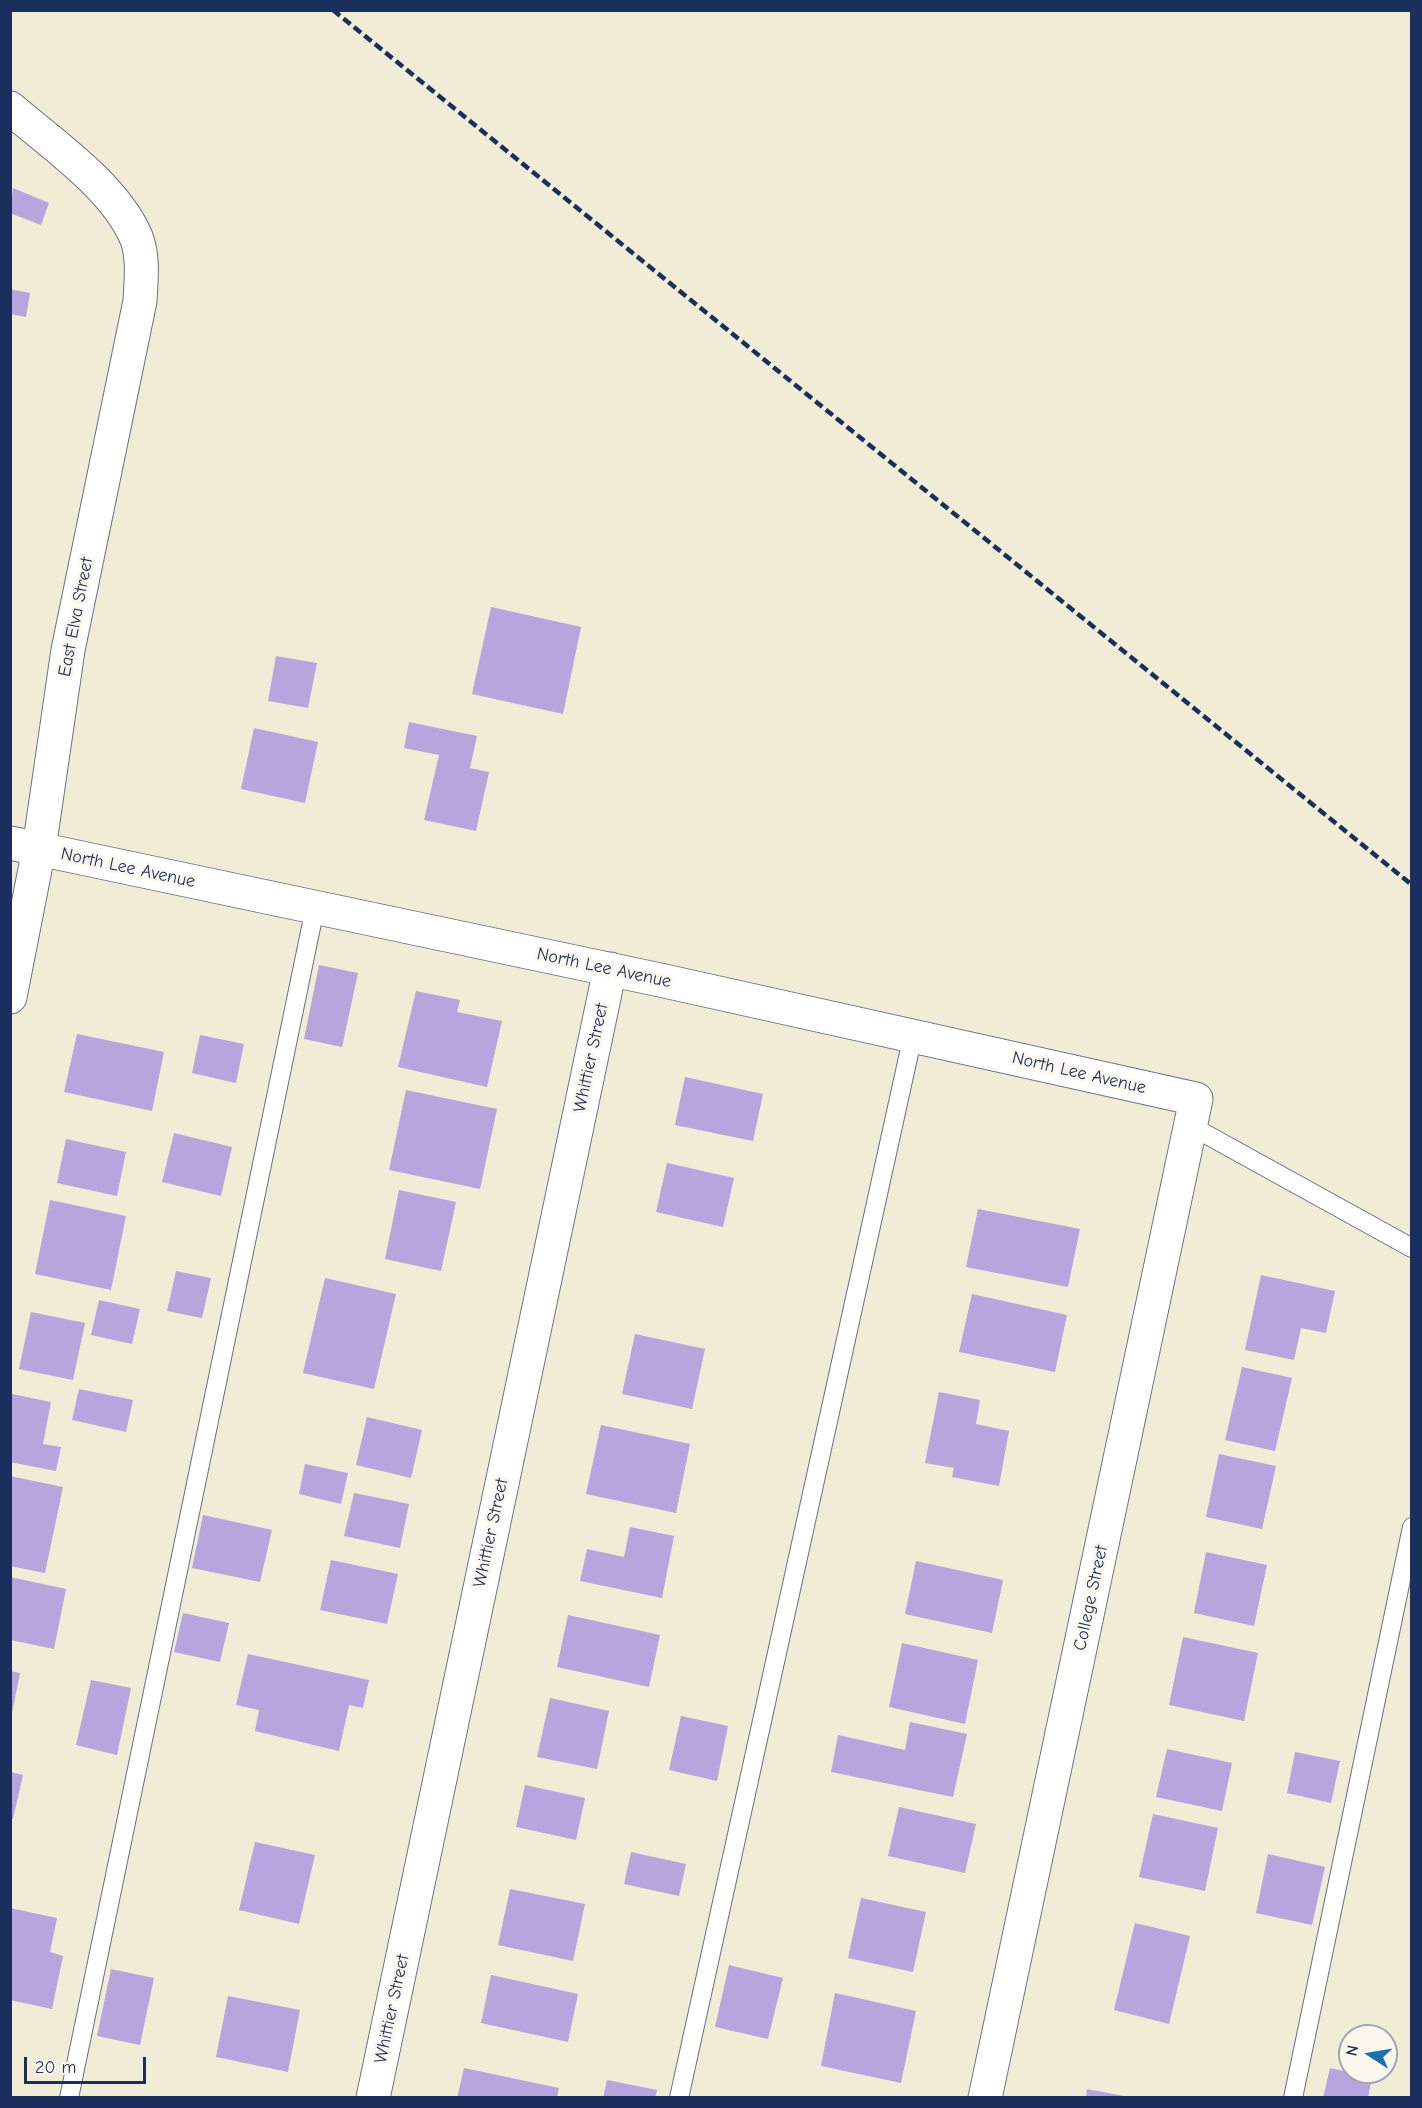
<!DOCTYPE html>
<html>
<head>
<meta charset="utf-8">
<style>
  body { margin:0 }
  #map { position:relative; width:1422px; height:2108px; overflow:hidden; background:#f1ecd5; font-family:"Comic Neue",sans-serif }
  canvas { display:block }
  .frame { position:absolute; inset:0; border:12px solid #1b2f5e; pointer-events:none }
  .north { position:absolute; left:1338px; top:2024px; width:60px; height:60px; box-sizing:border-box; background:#fbf7ec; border:2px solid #a1a7b3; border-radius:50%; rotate:282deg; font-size:16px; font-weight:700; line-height:24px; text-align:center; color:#1b2f5e }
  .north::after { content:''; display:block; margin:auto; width:21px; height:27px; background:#1f6fb2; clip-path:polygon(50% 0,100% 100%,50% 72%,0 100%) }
  .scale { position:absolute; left:24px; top:2057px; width:122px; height:27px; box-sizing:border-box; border:3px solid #1b2f5e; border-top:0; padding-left:8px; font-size:18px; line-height:21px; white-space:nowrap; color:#1b2f5e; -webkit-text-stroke:4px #fbf7ec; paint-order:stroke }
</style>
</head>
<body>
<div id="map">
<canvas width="1422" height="2108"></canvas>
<div class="frame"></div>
<div class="north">N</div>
<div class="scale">20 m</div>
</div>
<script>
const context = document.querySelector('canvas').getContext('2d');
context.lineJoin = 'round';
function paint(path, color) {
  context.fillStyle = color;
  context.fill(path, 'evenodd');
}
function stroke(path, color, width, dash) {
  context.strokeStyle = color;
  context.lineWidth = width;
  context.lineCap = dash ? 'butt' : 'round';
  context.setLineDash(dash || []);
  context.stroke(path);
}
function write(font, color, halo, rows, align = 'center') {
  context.font = font + ' "Comic Neue",sans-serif';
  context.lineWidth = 6;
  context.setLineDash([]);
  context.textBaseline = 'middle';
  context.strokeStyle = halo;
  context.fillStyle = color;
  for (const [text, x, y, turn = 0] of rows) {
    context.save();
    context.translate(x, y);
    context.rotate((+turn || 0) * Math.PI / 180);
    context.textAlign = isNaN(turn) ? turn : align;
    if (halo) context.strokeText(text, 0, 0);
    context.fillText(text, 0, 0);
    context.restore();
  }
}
const building = new Path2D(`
  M13 188 49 203 41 225 10 213Z
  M10 289 30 293 26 317 10 314Z
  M491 607 581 627 563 714 472 694Z
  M276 656 317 663 308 708 268 701Z
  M409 722 477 736 470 768 489 772 476 831 424 820 439 755 404 748Z
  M254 728 318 742 305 803 241 789Z
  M319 965 358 973 342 1047 304 1039Z
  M416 991 460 1000 457 1012 502 1021 487 1087 398 1067Z
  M77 1034 164 1052 152 1111 64 1092Z
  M200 1035 244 1044 236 1083 192 1073Z
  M685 1077 763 1094 753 1141 675 1125Z
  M406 1090 497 1109 480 1189 389 1170Z
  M174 1133 232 1147 221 1196 162 1182Z
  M66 1139 126 1152 117 1196 57 1183Z
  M667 1163 734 1178 723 1227 656 1212Z
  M399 1190 456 1202 441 1271 385 1259Z
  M50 1200 126 1216 111 1290 35 1274Z
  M978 1209 1080 1229 1068 1287 966 1267Z
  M176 1271 211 1278 202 1318 167 1311Z
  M1261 1275 1335 1291 1326 1333 1301 1328 1294 1360 1245 1350Z
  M325 1278 396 1294 374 1389 303 1373Z
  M972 1294 1067 1315 1055 1372 959 1352Z
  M99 1300 140 1309 132 1344 91 1335Z
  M31 1312 85 1323 73 1380 19 1369Z
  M635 1334 705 1349 692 1409 622 1394Z
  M1242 1367 1292 1378 1275 1451 1225 1440Z
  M79 1389 133 1400 126 1432 72 1420Z
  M939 1392 980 1400 976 1424 1009 1431 999 1486 952 1477 954 1468 925 1463Z
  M12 1394 51 1402 43 1444 61 1447 56 1471 10 1462Z
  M367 1417 422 1430 411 1478 356 1465Z
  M601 1425 690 1444 676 1513 586 1494Z
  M1219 1454 1276 1466 1262 1529 1206 1517Z
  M305 1464 348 1473 341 1504 299 1494Z
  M10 1476 63 1487 45 1573 10 1566Z
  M354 1493 409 1504 400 1548 344 1536Z
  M203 1515 272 1530 260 1582 192 1568Z
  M630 1527 674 1536 662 1598 580 1581 587 1549 624 1557Z
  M1206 1552 1267 1565 1254 1626 1194 1613Z
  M331 1560 398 1574 387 1624 320 1610Z
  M916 1561 1003 1580 992 1633 905 1614Z
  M10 1577 66 1589 54 1649 10 1640Z
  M183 1613 229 1623 220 1662 174 1652Z
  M568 1615 660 1635 649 1687 557 1667Z
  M1183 1637 1258 1653 1244 1721 1169 1705Z
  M902 1643 978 1660 965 1724 889 1707Z
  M248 1654 369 1680 363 1708 349 1705 339 1751 255 1731 259 1710 236 1705Z
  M10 1671 20 1673 12 1713H10Z
  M91 1680 131 1688 117 1755 76 1745Z
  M550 1698 609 1711 597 1769 537 1757Z
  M681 1716 728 1726 717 1781 669 1770Z
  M910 1722 967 1734 953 1797 831 1772 838 1735 905 1750Z
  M1167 1749 1232 1763 1222 1811 1156 1797Z
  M1295 1752 1340 1761 1331 1803 1287 1793Z
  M10 1772 23 1775 13 1819 10 1818Z
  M525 1785 585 1798 576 1840 516 1827Z
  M899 1807 976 1824 965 1873 888 1856Z
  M1153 1814 1218 1828 1205 1891 1139 1877Z
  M255 1842 315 1855 299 1924 239 1910Z
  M631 1852 686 1864 679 1896 624 1884Z
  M1268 1854 1325 1867 1312 1925 1256 1913Z
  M510 1889 585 1904 573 1961 498 1945Z
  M861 1898 926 1912 913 1972 848 1958Z
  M10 1908 57 1918 50 1952 63 1956 52 2009 10 2000Z
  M1135 1923 1190 1936 1169 2024 1114 2010Z
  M729 1965 783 1978 768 2039 715 2027Z
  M111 1969 154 1978 140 2045 97 2036Z
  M491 1975 578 1994 568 2042 481 2023Z
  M835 1993 916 2011 901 2083 821 2066Z
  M228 1996 300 2010 288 2072 216 2057Z
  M464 2068 559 2088 557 2098H457Z
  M1330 2068 1372 2077 1368 2098H1323Z
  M607 2080 657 2090 655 2098H603Z
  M1087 2089 1124 2096V2098H1086Z`);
const service = new Path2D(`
  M1191 1126 1412 1248
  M69 2098 315 908
  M679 2098 913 1035
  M1293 2098 1412 1527`);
const minor = new Path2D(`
  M10 108C52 144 114 186 136 237 144 256 141 281 140 301L68 650 39 849 660 980 1196 1099 985 2098
  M373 2098 610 969`);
const tertiary = new Path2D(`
  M10 843 39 849 10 997`);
const rail = new Path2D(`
  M333 10 1412 885`);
const streetNames = [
  ["East Elva Street",76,617,-79],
  ["North Lee Avenue",128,868,12],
  ["North Lee Avenue",604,968,12],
  ["Whittier Street",591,1058,-78],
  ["North Lee Avenue",1079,1073,13],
  ["Whittier Street",491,1533,-78],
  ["College Street",1091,1598,-78],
  ["Whittier Street",392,2009,-78]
];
paint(building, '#b6a6dd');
stroke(service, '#667188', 20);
stroke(minor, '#667188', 35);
stroke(tertiary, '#667188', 35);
stroke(service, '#fff', 18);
stroke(minor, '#fff', 33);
stroke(tertiary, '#fff', 33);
stroke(rail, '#1b2f5e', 4.5, [9, 4.5]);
write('18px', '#1b2f5e', '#fbf7ec', streetNames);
</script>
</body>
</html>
